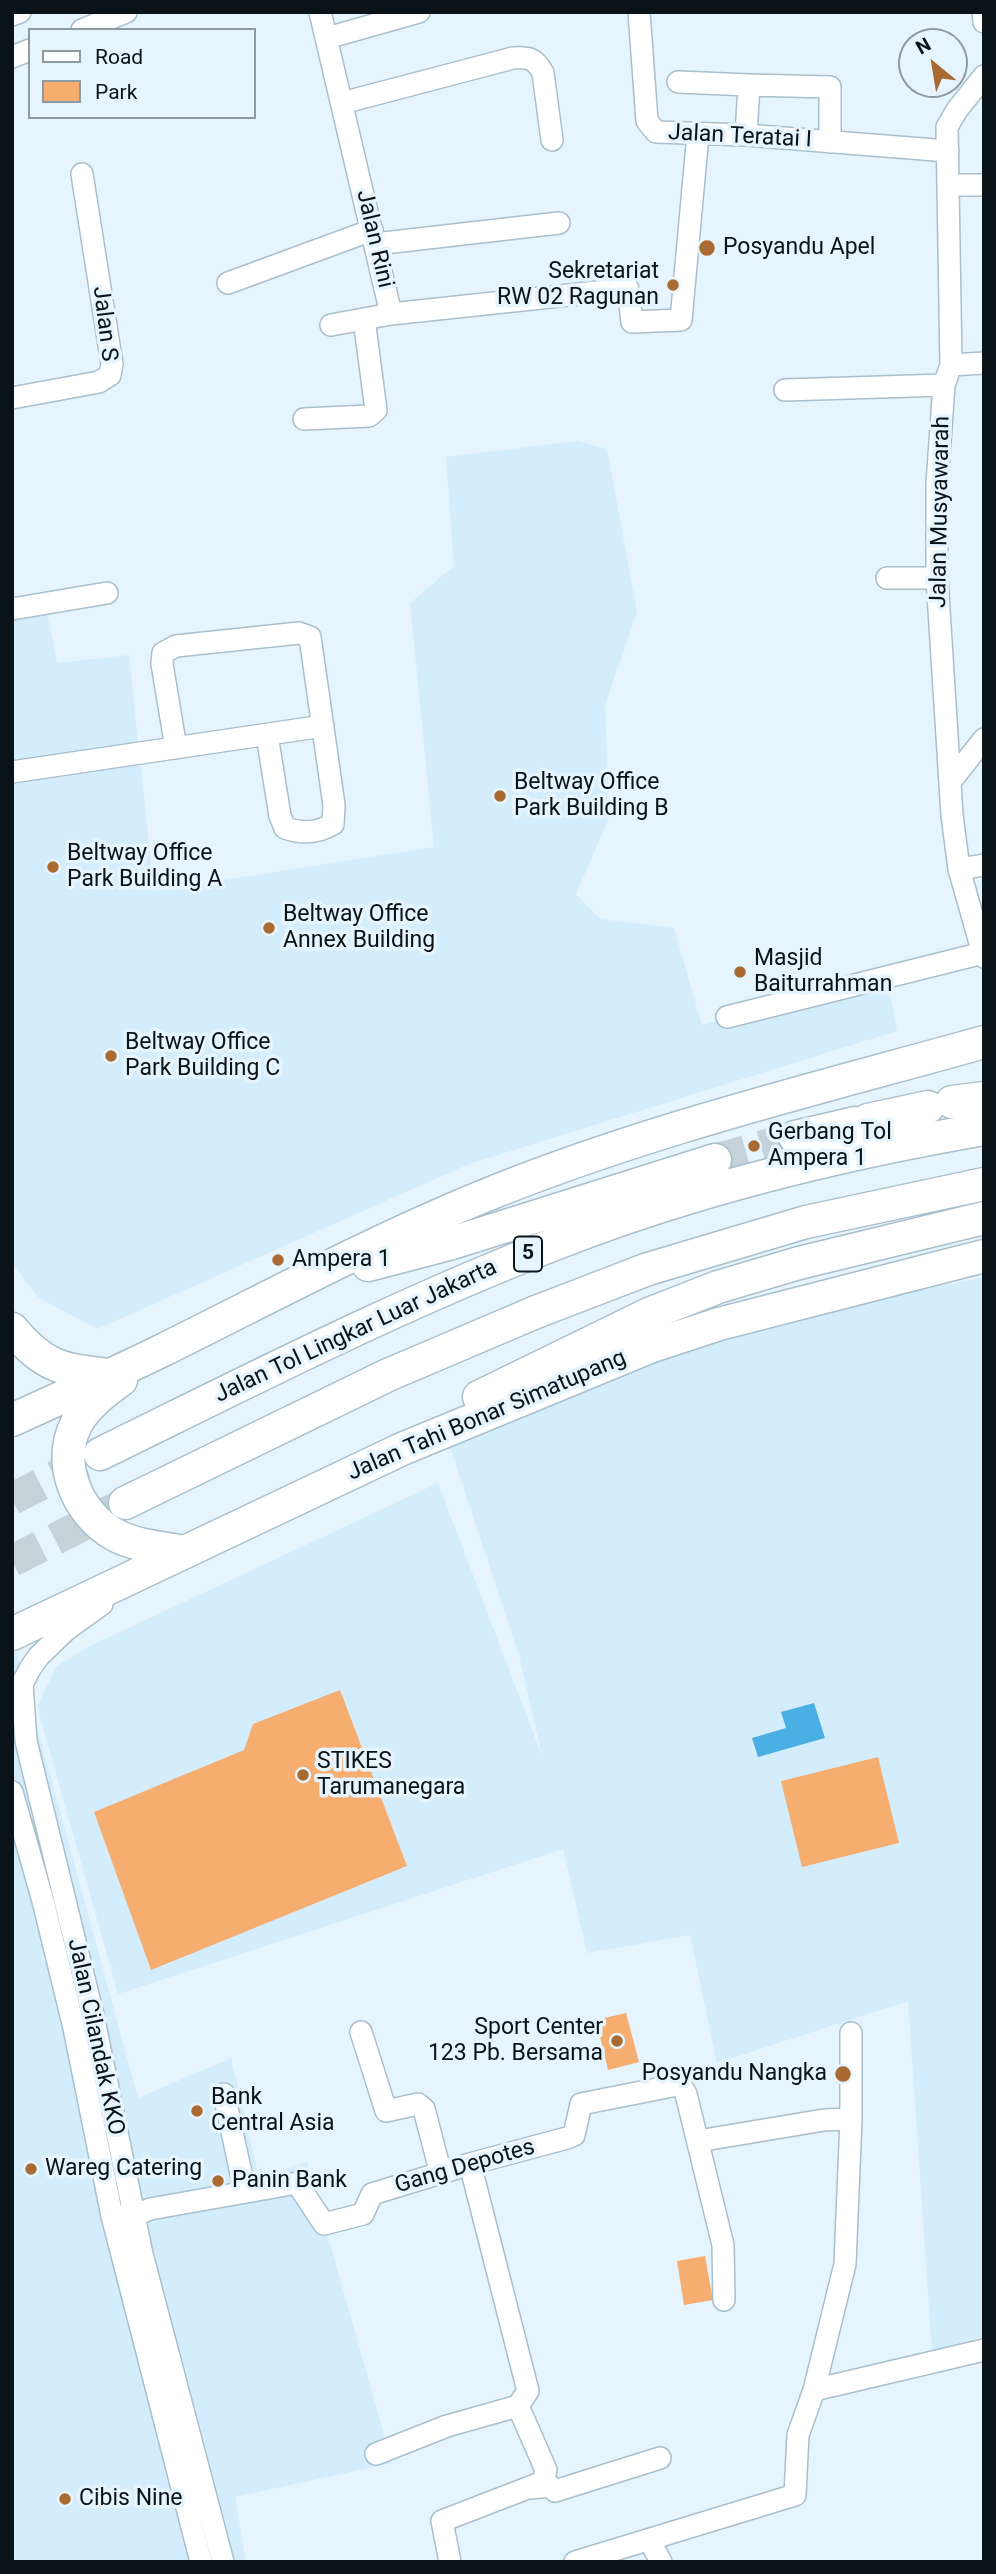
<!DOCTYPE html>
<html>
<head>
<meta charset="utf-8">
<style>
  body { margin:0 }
  #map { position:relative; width:996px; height:2574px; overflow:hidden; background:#e6f4fd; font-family:Roboto,sans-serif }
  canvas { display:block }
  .frame { position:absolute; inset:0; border:14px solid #0a1317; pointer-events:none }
  .legend { position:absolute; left:28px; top:28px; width:228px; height:91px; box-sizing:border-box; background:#e6f4fd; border:2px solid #8e9aa1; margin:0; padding:9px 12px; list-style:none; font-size:21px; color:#0a1317 }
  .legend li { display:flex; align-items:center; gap:14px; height:35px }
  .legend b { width:35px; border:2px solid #8e9aa1 }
  .north { position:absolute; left:898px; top:28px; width:70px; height:70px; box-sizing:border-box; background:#e6f4fd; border:2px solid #8e9aa1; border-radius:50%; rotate:330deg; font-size:19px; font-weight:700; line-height:28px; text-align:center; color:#0a1317 }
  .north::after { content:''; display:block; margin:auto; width:24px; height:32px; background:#aa6b32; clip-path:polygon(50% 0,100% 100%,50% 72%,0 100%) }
</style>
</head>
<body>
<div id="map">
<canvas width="996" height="2574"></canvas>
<div class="frame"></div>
<ul class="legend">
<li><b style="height:9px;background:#fff"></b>Road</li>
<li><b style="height:19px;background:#f6ad70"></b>Park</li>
</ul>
<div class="north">N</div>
</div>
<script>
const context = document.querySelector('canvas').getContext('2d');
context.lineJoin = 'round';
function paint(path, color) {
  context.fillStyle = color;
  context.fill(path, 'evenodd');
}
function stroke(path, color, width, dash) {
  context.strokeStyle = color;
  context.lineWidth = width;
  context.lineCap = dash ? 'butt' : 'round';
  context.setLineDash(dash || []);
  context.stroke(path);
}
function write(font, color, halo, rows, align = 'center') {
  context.font = font + ' Roboto,sans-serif';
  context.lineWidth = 7;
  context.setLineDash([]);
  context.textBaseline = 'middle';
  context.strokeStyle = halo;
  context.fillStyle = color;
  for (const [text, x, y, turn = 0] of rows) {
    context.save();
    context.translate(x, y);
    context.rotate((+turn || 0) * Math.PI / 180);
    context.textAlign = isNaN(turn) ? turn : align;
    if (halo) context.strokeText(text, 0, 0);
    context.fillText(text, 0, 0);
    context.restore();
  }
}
const built = new Path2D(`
  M577 441 607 449 637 612 605 705 609 818 576 894 600 919 674 928 702 1025 887 978 897 1031 469 1164 97 1329 38 1297 12 1263V613L46 607 57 663 129 655 154 891 434 847 410 603 454 566 446 457Z
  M984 1277V2336L932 2351 908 2001 717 2063 690 1935 587 1953 563 1849 118 1994 37 1706 57 1666 90 1646 438 1483 542 1756 519 1655 447 1438 615 1353Z
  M17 1653 138 2098 231 2058 259 2178 307 2162 392 2463 235 2497 246 2562H12V1655Z`);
const green = new Path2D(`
  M340 1690 407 1866 151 1970 94 1812 244 1750 253 1724Z
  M878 1757 899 1843 802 1867 781 1781Z
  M626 2013 639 2062 608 2070 596 2020Z
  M705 2256 713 2300 684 2305 677 2261Z`);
const water = new Path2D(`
  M814 1703 825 1738 758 1757 752 1738 786 1728 781 1712Z`);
const highwayTunnel = new Path2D(`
  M715 1160 795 1137
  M12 1499 92 1458
  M12 1561 118 1507`);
const minor = new Path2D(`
  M320 12 391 314
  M639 12 647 121 656 132 746 135 948 151
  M983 12 984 22
  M12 15 20 12
  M82 30 126 12
  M327 38 419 12
  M12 57 30 50
  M984 76 957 110 947 127 951 365 944 385 937 484V578L952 815 959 869 984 957
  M678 82 749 85 746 135
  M749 85 830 87V142
  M342 103 513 58C529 57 535 58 543 73L552 140
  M950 185H984
  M375 244 559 223
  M228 283 372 230
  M331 325 391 314 625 289H628L632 322 681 320 698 134
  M951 365 984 363
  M785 390 944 385
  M12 398 99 382 110 375 112 364 82 174
  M304 419 369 416 376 410 364 319
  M887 578H937
  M12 609 107 593
  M176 748 162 664 163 653 176 646 299 633 310 637 334 805 333 824C318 833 302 834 285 828L280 816 267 735
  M12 772 323 726
  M950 782 984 739
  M959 869 984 865
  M727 1017 983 953
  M102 1604 66 1630 39 1656 31 1667 22 1684 26 1741 93 2015 142 2254 223 2562
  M12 1792 43 1901 74 2028 112 2216 201 2562
  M361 2032 386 2111 418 2104 424 2109 441 2174
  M224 2094 245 2192
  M698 2141 824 2120 851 2119
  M112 2216H134L150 2209 297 2183 324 2224 363 2214 372 2194 470 2164 567 2138 574 2135 581 2104 677 2085 682 2087 686 2094 723 2245 724 2300
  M814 2390 984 2350
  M376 2454 447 2426 518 2406 528 2391 470 2164
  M531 2488 550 2486 555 2491 660 2458
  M650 2541 661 2562
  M450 2562 442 2521 543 2482 546 2470 518 2406
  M575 2562 795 2495 798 2435 814 2390 845 2264 851 2119V2033`);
const highway = new Path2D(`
  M952 1102 984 1098
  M868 1120 928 1107
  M795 1137 855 1123
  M368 1265 452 1243 715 1160
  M12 1329C44 1367 62 1370 109 1375
  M121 1380C106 1391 92 1401 81 1416 53 1457 75 1514 117 1536 137 1546 163 1548 185 1552
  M479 1397 649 1314 718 1287 799 1263 984 1218
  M12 1420C62 1397 112 1375 161 1351 268 1298 374 1241 484 1196 646 1130 816 1089 984 1042
  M100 1454C253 1379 405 1301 565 1240 697 1189 845 1153 984 1129
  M125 1503 388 1375 536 1312 648 1269 806 1222 984 1184
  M12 1634 402 1449 652 1346 719 1324 984 1256`);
const markers = [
  [707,248,9,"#aa6b32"],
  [673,285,7,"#aa6b32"],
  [500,796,7,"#aa6b32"],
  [53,867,7,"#aa6b32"],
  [269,928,7,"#aa6b32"],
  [740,972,7,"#aa6b32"],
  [111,1056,7,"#aa6b32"],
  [754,1146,7,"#aa6b32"],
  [278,1260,7,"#aa6b32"],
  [303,1775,7,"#aa6b32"],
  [617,2041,7,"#aa6b32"],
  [843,2074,9,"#aa6b32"],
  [197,2111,7,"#aa6b32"],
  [31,2169,7,"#aa6b32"],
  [218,2181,7,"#aa6b32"],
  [65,2499,7,"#aa6b32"]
];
const shields = [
  [528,1254,28]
];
const shieldNames = [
  ["5",528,1254]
];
const streetNames = [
  ["Jalan Teratai I",740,137,3],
  ["Jalan Rini",374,239,77],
  ["Jalan S",104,324,83],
  ["Jalan Musyawarah",941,512,-89],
  ["Jalan Tol Lingkar Luar Jakarta",356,1332,-25],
  ["Jalan Tahi Bonar Simatupang",487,1416,-23],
  ["Jalan Cilandak KKO",95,2037,78],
  ["Gang Depotes",465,2167,-16]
];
const poiNames = [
  ["Posyandu Apel",723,248],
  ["Sekretariat",659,272,"right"],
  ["RW 02 Ragunan",659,298,"right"],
  ["Beltway Office",514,783],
  ["Park Building B",514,809],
  ["Beltway Office",67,854],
  ["Park Building A",67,880],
  ["Beltway Office",283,915],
  ["Annex Building",283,941],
  ["Masjid",754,959],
  ["Baiturrahman",754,985],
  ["Beltway Office",125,1043],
  ["Park Building C",125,1069],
  ["Gerbang Tol",768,1133],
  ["Ampera 1",768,1159],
  ["Ampera 1",292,1260],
  ["STIKES",317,1762],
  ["Tarumanegara",317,1788],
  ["Sport Center",603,2028,"right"],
  ["123 Pb. Bersama",603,2054,"right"],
  ["Posyandu Nangka",827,2074,"right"],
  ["Bank",211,2098],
  ["Central Asia",211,2124],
  ["Wareg Catering",45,2169],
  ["Panin Bank",232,2181],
  ["Cibis Nine",79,2499]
];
paint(built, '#d4edfc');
paint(green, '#f6ad70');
paint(water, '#4aafe3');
stroke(highwayTunnel, '#c5d2da', 32, [32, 16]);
stroke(minor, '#a8bfcd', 24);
stroke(highway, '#a8bfcd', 35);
stroke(minor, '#fff', 21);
stroke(highway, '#fff', 32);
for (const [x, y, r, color] of markers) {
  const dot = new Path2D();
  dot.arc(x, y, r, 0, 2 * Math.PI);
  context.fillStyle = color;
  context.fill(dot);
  stroke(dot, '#e6f4fd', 2.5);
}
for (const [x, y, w] of shields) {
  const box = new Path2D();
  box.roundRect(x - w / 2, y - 17.5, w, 35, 5);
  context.fillStyle = '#e6f4fd';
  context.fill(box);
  stroke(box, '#0a1317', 2);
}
write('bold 21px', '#0a1317', null, shieldNames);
write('23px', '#0a1317', '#e6f4fd', streetNames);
write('23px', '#0a1317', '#e6f4fd', poiNames, 'left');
</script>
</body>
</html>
